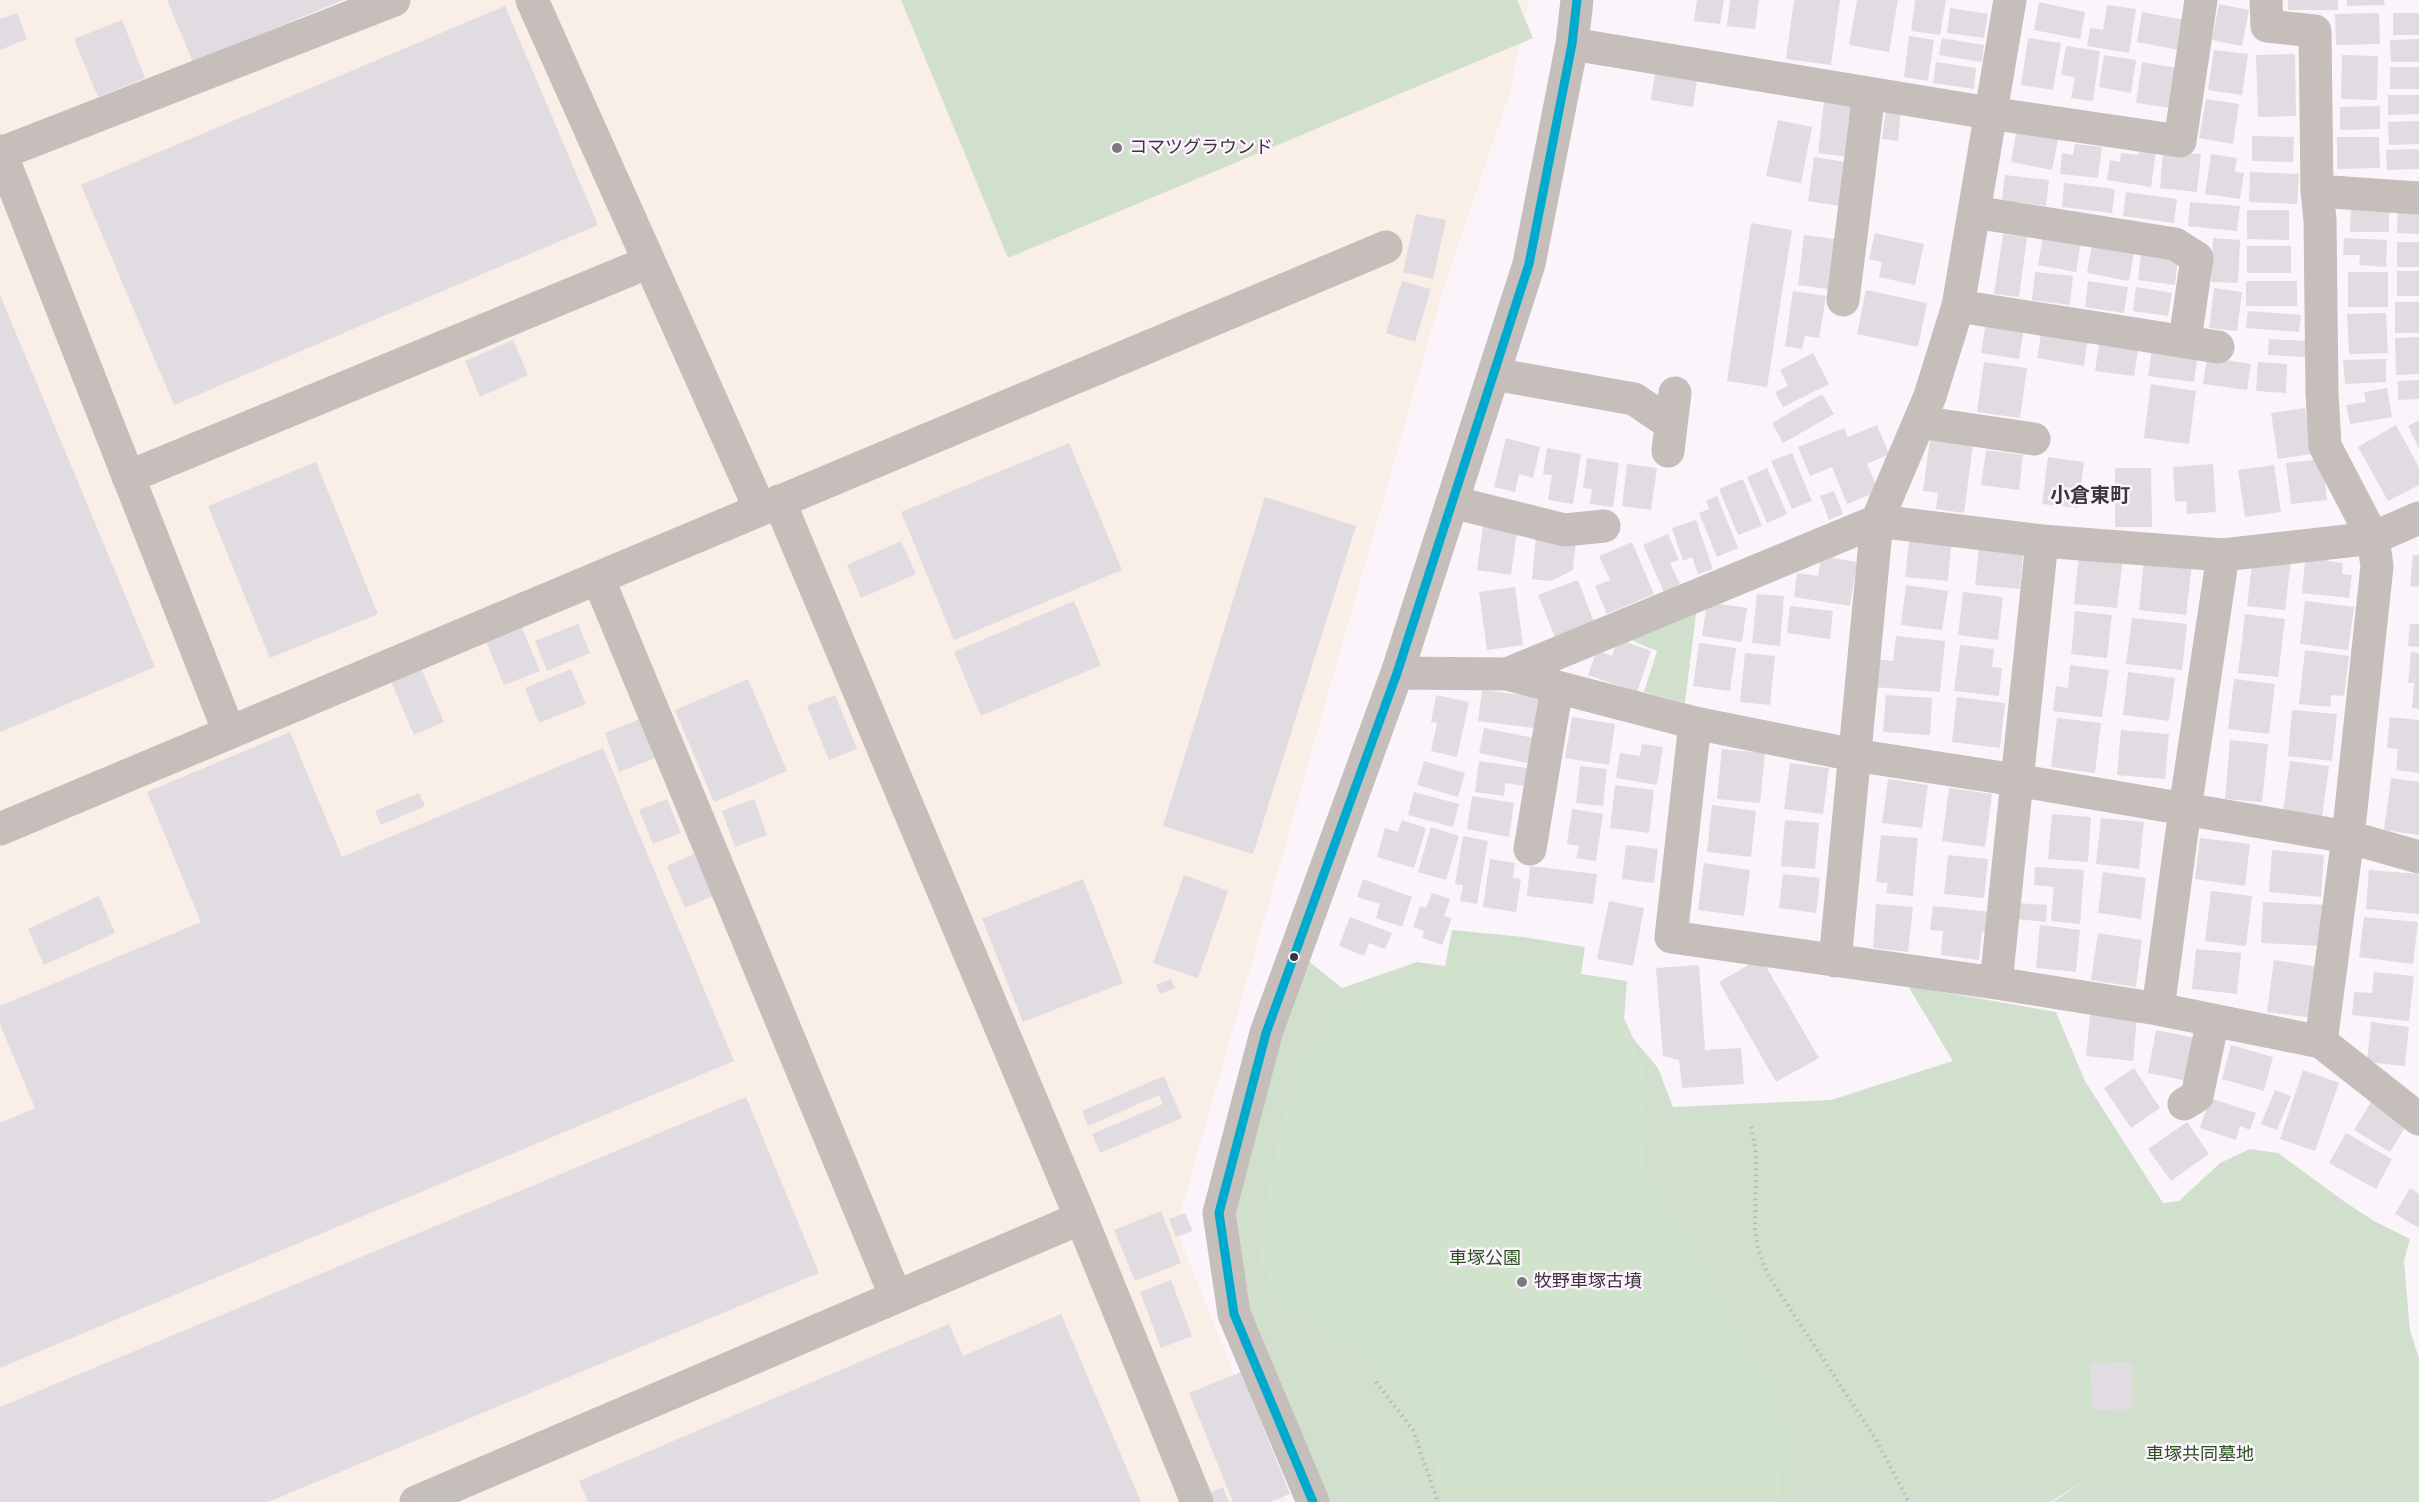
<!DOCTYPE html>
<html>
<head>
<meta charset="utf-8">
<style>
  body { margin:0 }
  canvas { display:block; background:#fbf5fb }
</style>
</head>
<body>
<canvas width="2419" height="1502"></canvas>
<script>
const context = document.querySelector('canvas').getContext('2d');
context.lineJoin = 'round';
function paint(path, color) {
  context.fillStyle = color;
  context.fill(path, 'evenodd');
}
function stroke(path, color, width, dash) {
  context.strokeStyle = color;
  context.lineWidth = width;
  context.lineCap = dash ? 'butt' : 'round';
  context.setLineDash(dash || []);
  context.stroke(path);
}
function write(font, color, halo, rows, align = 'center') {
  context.font = font + ' "Work Sans","Noto Sans JP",sans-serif';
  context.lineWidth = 5;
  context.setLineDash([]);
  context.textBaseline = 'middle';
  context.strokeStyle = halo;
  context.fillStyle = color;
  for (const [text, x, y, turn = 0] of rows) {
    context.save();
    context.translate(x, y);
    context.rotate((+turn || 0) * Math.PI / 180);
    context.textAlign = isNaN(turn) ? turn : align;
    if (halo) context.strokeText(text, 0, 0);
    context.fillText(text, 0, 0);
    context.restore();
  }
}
const industrial = new Path2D(`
  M0 0H1529L1509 95 1443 290 1176 1229 1285 1502H0Z`);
const green = new Path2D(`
  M901 0H1517L1533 38 1008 258Z
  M1697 606 1685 703 1644 692 1657 651 1626 638Z
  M1452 930 1523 937 1585 947 1581 974 1627 981 1624 1018 1633 1038 1658 1068 1673 1107 1831 1100 1953 1061 1908 986 2056 1012 2085 1081 2163 1203 2179 1201 2220 1163 2250 1149 2278 1153 2345 1202 2374 1221 2410 1239 2404 1261 2410 1331 2419 1358V1502H2053L2088 1478 2051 1502H1323L1228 1271 1219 1213 1296 951 1342 988 1417 962 1445 966Z`);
const forest = new Path2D(`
  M1514 961 1567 972 1602 989 1644 1066 1647 1094 1640 1126 1646 1172 1769 1391 1784 1436 1779 1497 1774 1502H1442L1431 1444 1401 1395 1365 1356 1273 1290 1261 1261 1264 1213 1283 1118 1309 1051 1342 1011 1406 978 1462 962Z`);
const building = new Path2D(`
  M167 0H343L193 62Z
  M1697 0H1724L1720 24 1694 21Z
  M1730 0H1759L1755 29 1727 26Z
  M1794 0H1840L1831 65 1786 59Z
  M1857 0H1898L1889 52 1849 45Z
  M1915 0H1946L1940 35 1911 31Z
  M2288 0H2338V10H2288Z
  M2347 0H2384L2385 5 2347 6Z
  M2039 2 2085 12 2080 39 2034 30Z
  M2219 4 2249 10 2242 46 2212 40Z
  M2107 5 2136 9 2129 53 2087 46 2090 28 2103 30Z
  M505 6 598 225 174 405 81 185Z
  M1950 8 1988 14 1984 38 1947 33Z
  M2142 12 2185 20 2179 50 2137 42Z
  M17 13 27 39 0 50V19Z
  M2379 13 2380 44 2336 45 2335 14Z
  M2393 13H2419V35H2393Z
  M122 20 145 78 98 97 74 39Z
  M1909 36 1934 40 1928 81 1904 77Z
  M1942 38 1984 45 1982 62 1939 55Z
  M2028 38 2061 43 2053 90 2021 85Z
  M2419 39V62H2391L2390 40Z
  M2066 46 2100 51 2093 101 2071 98 2075 77 2061 75Z
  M2214 50 2248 54 2242 95 2208 90Z
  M2295 54 2296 116 2258 117 2256 55Z
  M2104 55 2136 60 2131 93 2099 87Z
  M2342 55 2378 56 2377 100 2341 99Z
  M1936 62 1976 68 1974 89 1933 83Z
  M2142 62 2177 68 2172 108 2136 103Z
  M1656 66 1698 73 1693 107 1651 100Z
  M2390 67H2419V89H2390Z
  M2388 95H2419V114L2388 115Z
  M2206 99 2239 104 2233 144 2199 138Z
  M1824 102 1854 106 1847 157 1818 153Z
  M2380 106V129L2340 130V107Z
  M1886 108 1901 109 1898 141 1882 139Z
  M1778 120 1812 127 1801 183 1766 176Z
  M2419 121V144L2389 145 2388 122Z
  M2017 127 2059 134 2052 170 2011 162Z
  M2252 136 2294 137 2293 162 2252 161Z
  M2337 137H2379L2380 168 2337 169Z
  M2075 144 2102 147 2098 178 2060 174 2062 153 2073 155Z
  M2139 149 2156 152 2151 187 2107 180 2110 160 2120 162 2121 153 2138 155Z
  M2419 149V169L2387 170 2386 150Z
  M2163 151 2201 154 2197 192 2160 188Z
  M2211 154 2237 158 2235 172 2244 173 2240 199 2205 194Z
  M1814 157 1845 162 1839 206 1808 201Z
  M2250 172 2299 174 2297 204 2249 202Z
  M2005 175 2049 180 2046 206 2002 200Z
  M2064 183 2115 189 2112 213 2062 207Z
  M2126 192 2177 199 2174 223 2123 216Z
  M2190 202 2240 206 2237 231 2188 226Z
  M2351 204H2389V232H2350Z
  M2398 206H2419V234L2397 233Z
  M2247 210H2289V240L2247 239Z
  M1416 214 1446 220 1433 279 1403 272Z
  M1751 223 1792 230 1767 387 1727 381Z
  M1875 233 1924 244 1915 285 1879 277 1882 262 1869 259Z
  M2003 234 2027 237 2019 297 1994 294Z
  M1804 235 1835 239 1828 289 1798 285Z
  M2043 236 2081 242 2076 272 2038 265Z
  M2213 238 2240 240 2238 283 2211 282Z
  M2344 238 2387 240 2386 267 2359 265 2360 255H2343Z
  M2397 242H2419V267H2397Z
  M2092 245 2134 252 2129 281 2087 273Z
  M2247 246H2291V273H2247Z
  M2141 254 2178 257 2175 285 2138 280Z
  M2397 271H2419V296H2397Z
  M2035 272 2073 276 2070 305 2032 300Z
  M2348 272H2388V307H2348Z
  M1402 281 1431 289 1415 342 1386 333Z
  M2088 281 2128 287 2124 313 2085 307Z
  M2246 281H2297V306H2246Z
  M2136 287 2172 293 2168 316 2133 311Z
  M2214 288 2242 292 2237 331 2209 328Z
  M1866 290 1927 303 1918 347 1857 334Z
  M1793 291 1826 296 1819 338 1805 336 1802 349 1785 346Z
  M0 295 155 667 0 732Z
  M2395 302H2419V333H2395Z
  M2248 311 2301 315 2299 332 2246 328Z
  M2386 313 2388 353 2349 354 2347 314Z
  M1986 321 2024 327 2019 359 1981 353Z
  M2042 329 2088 337 2084 366 2037 358Z
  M2419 337V374L2396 375 2395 338Z
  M2100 338 2139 344 2134 376 2095 371Z
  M2269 339 2306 341 2305 357 2268 355Z
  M513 340 528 375 480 397 465 361Z
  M2152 347 2198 354 2194 382 2148 376Z
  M1813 353 1829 384 1783 407 1775 392 1788 386 1780 370Z
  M2207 357 2251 364 2247 390 2203 384Z
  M2386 359V382L2345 384 2343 360Z
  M1984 362 2027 368 2020 418 1977 412Z
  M2258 362 2287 364 2286 393 2256 391Z
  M2419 380V399L2398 400V381Z
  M2151 384 2196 391 2189 444 2144 438Z
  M2387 388 2392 417 2350 424 2346 405 2366 402 2364 392Z
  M1822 394 1834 414 1783 443 1772 423Z
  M2305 408 2312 454 2278 459 2271 413Z
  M2419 420V449L2408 426Z
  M1877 425 1889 454 1867 464 1879 491 1847 504 1832 467 1810 476 1798 447 1844 428 1848 437Z
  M2396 425 2419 467V485L2388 501 2358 447Z
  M1506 438 1540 447 1533 478 1519 474 1515 492 1494 487Z
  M1930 439 1973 445 1964 513 1936 509 1938 493 1923 491Z
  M1069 443 1122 570 954 640 901 512Z
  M1547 448 1581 454 1573 504 1548 500 1552 475 1543 474Z
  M1986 450 2023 455 2019 490 1981 485Z
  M1792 453 1812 501 1792 509 1771 461Z
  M2048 457 2084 462 2078 508 2042 504Z
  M1587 458 1619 463 1613 507 1590 504 1592 489 1583 488Z
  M2322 459 2327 500 2291 504 2286 463Z
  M316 462 378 614 270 658 208 506Z
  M1627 464 1657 468 1651 510 1622 506Z
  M2213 464 2216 512 2187 514 2186 501 2175 502 2173 467Z
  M2274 465 2281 512 2245 517 2238 470Z
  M1767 468 1787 514 1767 523 1747 477Z
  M2115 468H2151L2152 527H2115Z
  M1743 479 1762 526 1738 535 1719 489Z
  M1834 491 1843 514 1829 520 1820 496Z
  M1717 496 1738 548 1717 557 1699 513 1709 509 1706 501Z
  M1265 497 1356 526 1253 854 1163 826Z
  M1696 520 1713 569 1698 574 1692 557 1683 561 1672 528Z
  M1483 526 1517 531 1511 575 1477 570Z
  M1910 532 1952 536 1948 581 1905 577Z
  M1668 534 1679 560 1670 563 1680 584 1664 592 1643 545Z
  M1536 536 1576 541 1573 570 1551 581 1532 579Z
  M901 541 916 574 861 598 847 565Z
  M1632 542 1654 594 1607 614 1595 586 1610 580 1599 556Z
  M1979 548 2023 554 2020 589 1975 585Z
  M2079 553 2123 558 2117 608 2074 604Z
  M2306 553 2329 555 2328 561 2343 563 2342 574 2352 575 2349 598 2302 593Z
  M2253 555 2291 559 2285 610 2247 606Z
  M2413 555H2419V587L2410 586Z
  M1821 556 1857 562 1850 606 1794 597 1797 573 1818 576Z
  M2144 558 2192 563 2186 615 2139 610Z
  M1578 580 1594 622 1555 637 1538 595Z
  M1906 585 1948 591 1942 630 1901 625Z
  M1515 587 1523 645 1487 650 1479 592Z
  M1963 592 2003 597 1998 640 1958 635Z
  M1757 594 1784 596 1780 646 1752 643Z
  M1074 601 1101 665 981 716 954 652Z
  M2305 601 2354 607 2348 650 2300 644Z
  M1707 602 1747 608 1742 642 1702 636Z
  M1790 606 1833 611 1830 639 1787 633Z
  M2075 611 2112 615 2107 658 2071 654Z
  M2245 614 2285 619 2278 677 2238 673Z
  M2132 618 2187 624 2182 670 2126 664Z
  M520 623 540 671 504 685 484 637Z
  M578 624 590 653 547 671 535 641Z
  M2410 624H2419V647L2408 646Z
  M1896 636 1945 641 1940 692 1874 687 1876 659 1893 661Z
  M1618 639 1651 651 1637 692 1588 675 1597 650 1612 656Z
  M1699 643 1736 648 1730 691 1693 686Z
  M1960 645 1994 649 1992 667 2002 668 1999 696 1954 691Z
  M2305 650 2349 656 2344 696 2331 695 2330 707 2299 704Z
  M2411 652 2419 653V709L2412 708 2414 683H2408Z
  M1745 653 1775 656 1770 705 1740 702Z
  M2070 665 2109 670 2102 717 2053 711 2056 686 2068 688Z
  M421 668 444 722 414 735 391 681Z
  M571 669 586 704 539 723 525 688Z
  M2128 672 2175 678 2169 721 2123 715Z
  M748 679 787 771 714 802 675 710Z
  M2234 679 2275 684 2269 734 2228 729Z
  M1482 690 1538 697 1534 728 1478 721Z
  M835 695 857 749 829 760 807 706Z
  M1436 695 1469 702 1457 757 1431 751 1437 723 1431 722Z
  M1886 695 1932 698 1930 735 1883 732Z
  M1957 697 2005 703 2000 748 1952 742Z
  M2292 710 2337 714 2332 761 2288 756Z
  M1572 717 1615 724 1609 765 1565 758Z
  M2390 717 2419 720V773L2396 770 2398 749 2387 748Z
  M2057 718 2101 723 2095 773 2051 767Z
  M640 719 655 758 619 772 605 733Z
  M1484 728 1534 738 1528 763 1479 753Z
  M2121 730 2169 734 2165 779 2117 775Z
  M290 732 342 857 603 748 734 1061 0 1368V1123L35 1108 0 1024V1006L201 922 147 792Z
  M2230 740 2268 744 2262 802 2225 799Z
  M1642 744 1663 747 1657 785 1616 778 1620 753 1640 756Z
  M1722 749 1765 753 1760 803 1717 799Z
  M1424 761 1465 773 1458 797 1417 785Z
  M1479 761 1527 768 1525 786 1505 783 1504 796 1475 792Z
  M2290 761 2329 766 2322 817 2283 812Z
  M1790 763 1829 768 1823 814 1784 809Z
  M1580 766 1607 769 1603 806 1576 803Z
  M2391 778 2419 782V835L2384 830Z
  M1888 779 1928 785 1922 828 1882 823Z
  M1615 785 1654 790 1649 833 1610 828Z
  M1949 788 1992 794 1985 847 1942 841Z
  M1414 792 1459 804 1453 827 1408 815Z
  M419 793 425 806 381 825 375 811Z
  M1472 796 1514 803 1509 837 1467 829Z
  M667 799 681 833 653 844 639 810Z
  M754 799 767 835 735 847 722 811Z
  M1712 805 1756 811 1751 857 1707 852Z
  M1572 809 1603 814 1596 861 1576 858 1579 846 1567 844Z
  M2052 814 2091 817 2088 862 2048 859Z
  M2101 818 2144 822 2139 869 2096 864Z
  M1402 820 1426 828 1414 868 1377 857 1385 828 1398 832Z
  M1785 820 1819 823 1815 869 1781 866Z
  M1431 827 1459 836 1446 880 1418 872Z
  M1881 835 1918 838 1913 896 1886 893 1888 883 1876 882Z
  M1463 836 1488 841 1477 904 1460 901 1463 885 1455 884Z
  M2200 838 2250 844 2245 886 2195 879Z
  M1626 845 1658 849 1654 883 1622 879Z
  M2272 850 2324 855 2321 897 2269 892Z
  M694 854 713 896 685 908 667 866Z
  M1948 855 1988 859 1984 898 1944 894Z
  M1490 859 1515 863 1513 878 1521 879 1516 912 1483 907Z
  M1704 863 1750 870 1744 916 1698 910Z
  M1530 866 1597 874 1593 904 1527 896Z
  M2035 867 2084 870 2080 924 2051 921 2054 887 2034 885Z
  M2369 870 2419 874V914L2366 909Z
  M2103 872 2146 878 2141 919 2098 913Z
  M1783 874 1820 878 1816 913 1779 908Z
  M1184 875 1228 891 1198 978 1153 963Z
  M1083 879 1123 983 1023 1022 982 919Z
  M1363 879 1412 897 1402 927 1376 918 1380 904 1357 897Z
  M2211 891 2252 896 2246 946 2205 941Z
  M1432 893 1450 899 1444 916 1452 918 1442 945 1422 938 1424 931 1413 927 1420 906 1426 908Z
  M99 896 115 933 44 965 28 929Z
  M1609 901 1644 908 1633 966 1597 959Z
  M2263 902 2325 905 2322 946 2261 943Z
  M2017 903 2047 905 2046 922 2016 919Z
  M1876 904 1913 907 1908 952 1873 948Z
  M1933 906 1992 912 1990 933 1982 932 1979 960 1941 955 1943 931 1930 930Z
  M1350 917 1392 933 1385 949 1369 943 1364 956 1339 946Z
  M2364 917 2418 922 2413 964 2359 957Z
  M2040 925 2080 930 2076 972 2036 968Z
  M2098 933 2142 940 2136 987 2091 980Z
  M2196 949 2241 953 2237 994 2192 989Z
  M1761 958 1819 1058 1776 1082 1719 982Z
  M2274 960 2319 967 2313 1018 2267 1012Z
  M1699 965 1705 1050 1741 1048 1744 1084 1682 1088 1679 1060 1663 1056 1656 968Z
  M2374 972 2414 976 2409 1021 2352 1015 2354 992 2372 993Z
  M1171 979 1175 988 1160 994 1156 985Z
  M2090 1014 2137 1019 2133 1061 2086 1056Z
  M2371 1022 2409 1027 2405 1066 2367 1062Z
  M2156 1030 2196 1038 2188 1081 2148 1073Z
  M2231 1045 2273 1057 2264 1091 2222 1079Z
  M2134 1068 2160 1108 2131 1128 2104 1088Z
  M2303 1070 2339 1083 2315 1151 2280 1139Z
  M1164 1076 1182 1118 1100 1153 1092 1134 1163 1104 1159 1095 1088 1126 1082 1111Z
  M2275 1090 2291 1096 2277 1130 2261 1124Z
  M746 1097 819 1273 268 1502H0V1407Z
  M2210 1098 2256 1113 2250 1130 2240 1126 2236 1140 2200 1128Z
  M2371 1102 2407 1124 2390 1152 2354 1130Z
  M2187 1122 2209 1154 2171 1181 2148 1149Z
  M2346 1133 2392 1159 2376 1189 2329 1163Z
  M2410 1188 2419 1194V1228L2395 1214Z
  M1161 1211 1181 1263 1135 1281 1114 1230Z
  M1185 1213 1193 1231 1176 1237 1169 1219Z
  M1171 1280 1192 1336 1161 1348 1140 1292Z
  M1061 1314 1141 1502H588L579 1481 949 1324 963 1356Z
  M2132 1362 2133 1409 2092 1410 2090 1363Z
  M1241 1372 1290 1494 1270 1502H1233L1189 1393Z
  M1223 1487 1229 1502H1185Z`);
const path = new Path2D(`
  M1751 1127 1756 1153 1755 1231 1758 1250 1768 1275 1875 1438 1909 1502
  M1376 1382 1413 1430 1438 1502`);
const minor = new Path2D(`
  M532 0 760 509
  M2266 0 2267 26 2315 31 2317 191 2320 220 2322 392 2325 446 2373 538 2377 566 2348 837 2321 1042 2419 1119
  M1572 44 1989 113 2180 141 2201 0
  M0 151 229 732
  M1 153 394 0
  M2317 191 2419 198
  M1974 212 2175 244 2197 258 2185 340
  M1843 300 1869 93
  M1958 306 2218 347
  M1494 374 1634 399 1671 424
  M1919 422 2034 439
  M1668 451 1675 393
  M128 477 649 262
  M779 501 1081 1218 1197 1502
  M1452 502 1565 530 1604 526
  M598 578 896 1297
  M1397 673 1507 674 1695 723 1854 755 2016 780 2348 837 2419 857
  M1507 674 1877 521 2042 541 2223 555 2373 538 2419 518
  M1695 723 1671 937 1996 983 2158 1009 2321 1042
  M0 829 1386 247
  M1530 849 1557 687
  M1835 961 1877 521 1930 396 1958 306 2010 0
  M1996 983 2042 541
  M2158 1009 2185 809 2223 555
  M2184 1104 2197 1096 2213 1020
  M416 1502 1081 1218
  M1313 1502 1234 1314 1219 1213 1266 1033 1397 673 1529 264 1572 44 1577 0`);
const bus1 = new Path2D(`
  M1313 1502 1234 1314 1219 1213 1266 1033 1397 673 1529 264 1572 44 1577 0`);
const markers = [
  [1117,148,6,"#7e797e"],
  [1294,957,5,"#3b363b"],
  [1522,1282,6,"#7e797e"]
];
const poiNames = [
  ["コマツグラウンド",1129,148],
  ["牧野車塚古墳",1534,1282]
];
const parkNames = [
  ["車塚公園",1485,1259],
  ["車塚共同墓地",2200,1455]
];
const neighbourhoodNames = [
  ["小倉東町",2090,496]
];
paint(industrial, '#f9efe7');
paint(green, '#d1e0cd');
paint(forest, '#d2e3cd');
paint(building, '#e1dce1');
stroke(path, '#bbb6b5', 4, [1.5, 4.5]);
stroke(minor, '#c5beba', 33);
stroke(bus1, '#00a9ce', 9);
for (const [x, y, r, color] of markers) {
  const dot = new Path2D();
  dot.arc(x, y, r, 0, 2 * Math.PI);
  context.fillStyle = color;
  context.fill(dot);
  stroke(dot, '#fdf2fe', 2);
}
write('18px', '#3b363b', '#fdf2fe', poiNames, 'left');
write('18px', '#27561d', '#fdf2fe', parkNames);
write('bold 20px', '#3b363b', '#fdf2fe', neighbourhoodNames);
</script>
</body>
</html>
